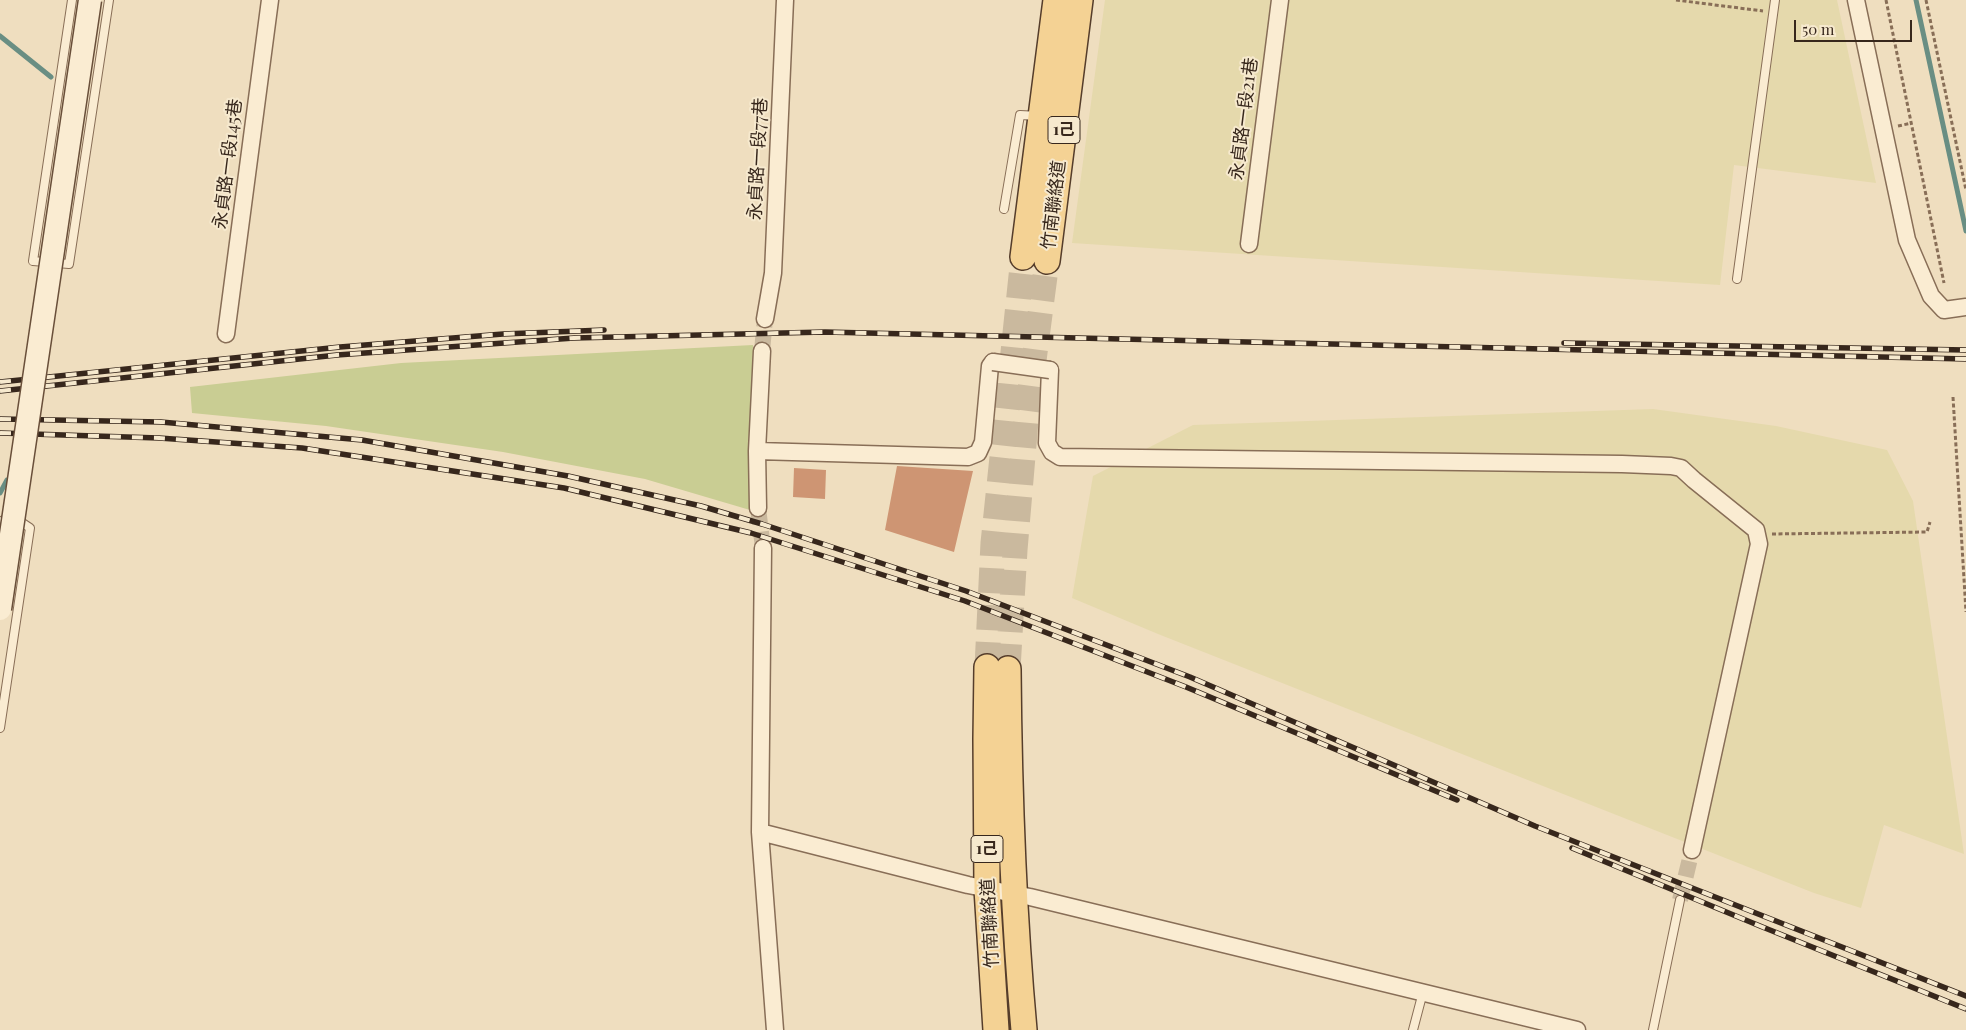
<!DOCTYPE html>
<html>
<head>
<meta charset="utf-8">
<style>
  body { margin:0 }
  #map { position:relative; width:1966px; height:1030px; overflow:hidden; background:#efdebf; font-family:"Playfair Display",serif }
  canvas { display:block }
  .scale { position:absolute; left:1794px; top:20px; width:118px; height:22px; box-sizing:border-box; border:2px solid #37271c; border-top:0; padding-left:6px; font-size:15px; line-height:18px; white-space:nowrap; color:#37271c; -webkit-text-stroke:4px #f6e9ce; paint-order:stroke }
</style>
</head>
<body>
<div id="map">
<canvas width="1966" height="1030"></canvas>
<div class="scale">50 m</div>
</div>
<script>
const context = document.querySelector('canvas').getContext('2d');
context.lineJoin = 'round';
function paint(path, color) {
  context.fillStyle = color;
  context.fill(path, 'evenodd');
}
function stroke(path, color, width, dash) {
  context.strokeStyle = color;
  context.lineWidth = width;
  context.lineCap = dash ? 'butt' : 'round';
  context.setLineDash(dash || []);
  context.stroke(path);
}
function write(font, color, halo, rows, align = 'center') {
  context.font = font + ' "Playfair Display","Noto Sans TC",serif';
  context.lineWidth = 4;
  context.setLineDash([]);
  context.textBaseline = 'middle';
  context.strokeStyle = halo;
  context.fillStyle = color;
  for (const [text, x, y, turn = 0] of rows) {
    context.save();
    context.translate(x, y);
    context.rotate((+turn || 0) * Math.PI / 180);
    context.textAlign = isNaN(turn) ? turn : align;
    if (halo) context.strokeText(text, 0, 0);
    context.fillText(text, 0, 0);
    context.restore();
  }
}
const farmland = new Path2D(`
  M1105 0H1837L1876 183 1734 165 1720 285 1072 243Z
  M1653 409 1776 426 1887 450 1913 501 1964 854 1884 825 1861 908 1814 893 1158 634 1072 598 1093 476 1193 425Z`);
const green = new Path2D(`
  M753 345 750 510 645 479 503 452 326 426 192 413 190 387 401 363Z`);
const stream = new Path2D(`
  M1916 0 1966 231
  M0 36 51 77
  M0 493 7 480`);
const building = new Path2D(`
  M897 466 973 471 954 552 885 530Z
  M794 468 826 470 825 499 793 497Z`);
const streetTunnel = new Path2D(`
  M762 351 765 319
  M758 508 763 548
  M1680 900 1692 850`);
const primaryTunnel = new Path2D(`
  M987 667 993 543 1023 257
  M1008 669 1015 550 1026 421 1047 261`);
const path = new Path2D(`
  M1676 0 1763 11
  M1886 0 1944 283
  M1926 0 1966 190
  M1898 126 1912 123
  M1953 397 1966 612
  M1772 534 1927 532 1930 522`);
const lane = new Path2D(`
  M72 0 33 261 69 264 109 0
  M1004 209 1020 115 1039 116
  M1737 279 1775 0
  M0 522 7 518 21 522 30 528 0 728
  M1413 1030 1423 992
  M1653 1030 1680 900`);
const street = new Path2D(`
  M1856 0 1907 240 1931 296 1944 310 1966 307
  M1249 244 1280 0
  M765 319 773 273 785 0
  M226 334 270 0
  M1050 370 1047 443 1052 452 1060 457 1622 464 1671 466 1681 468 1694 480 1756 530 1759 544 1692 850
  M757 451 968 457 978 453 983 442 990 366 993 362
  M758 508 757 451 762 351
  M763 548 760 832 775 1030
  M760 832 968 885 1030 897 1577 1030`);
const primary = new Path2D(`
  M1023 257 1056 0
  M1047 261 1080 0
  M987 667 986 739 987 889 996 1030
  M1008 669C1009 789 1013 910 1024 1030`);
const rail = new Path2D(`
  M1564 343 1966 350
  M0 382 340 347 503 334 604 330
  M0 391 337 355 574 338 825 332 1966 359
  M0 419 161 422 362 440 568 476 701 506 762 524 966 591 1190 677 1535 826 1966 996
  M0 433 159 438 302 448 564 488 751 533 965 601 1186 687 1457 800
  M1572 848 1760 926 1966 1009`);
const streetBridge = new Path2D(`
  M993 362 1050 370`);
const secondaryBridge = new Path2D(`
  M0 609 90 0`);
const shields = [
  [1064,130,32],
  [987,849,32]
];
const shieldNames = [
  ["1己",1064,130],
  ["1己",987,849]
];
const streetNames = [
  ["永貞路一段21巷",1244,119,-83],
  ["永貞路一段77巷",758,159,-87],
  ["永貞路一段145巷",228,164,-83],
  ["竹南聯絡道",1054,205,-83],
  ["竹南聯絡道",990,923,-93]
];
paint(farmland, '#e5d9ac');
paint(green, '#c9cd93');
stroke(stream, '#698e83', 5);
paint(building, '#ce9573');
stroke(streetTunnel, '#cab99e', 16, [16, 8]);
stroke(primaryTunnel, '#cab99e', 25, [25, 12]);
stroke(lane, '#886e57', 10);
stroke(street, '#886e57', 19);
stroke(primary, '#553d2b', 28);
stroke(path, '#886e57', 3, [4, 2.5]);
stroke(lane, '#faecd2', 8);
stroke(street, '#faecd2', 16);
stroke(primary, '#f4d294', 25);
stroke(rail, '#37271c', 5.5);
stroke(rail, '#f6e9ce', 4, [11]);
stroke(streetBridge, '#886e57', 19, []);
stroke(secondaryBridge, '#694f3a', 25, []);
stroke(streetBridge, '#faecd2', 16);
stroke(secondaryBridge, '#faecd2', 22);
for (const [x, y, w] of shields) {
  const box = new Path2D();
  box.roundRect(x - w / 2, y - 13.5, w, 27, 4);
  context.fillStyle = '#f6e9ce';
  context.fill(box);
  stroke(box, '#37271c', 1);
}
write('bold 16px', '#37271c', null, shieldNames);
write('18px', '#37271c', '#f6e9ce', streetNames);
</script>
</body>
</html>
